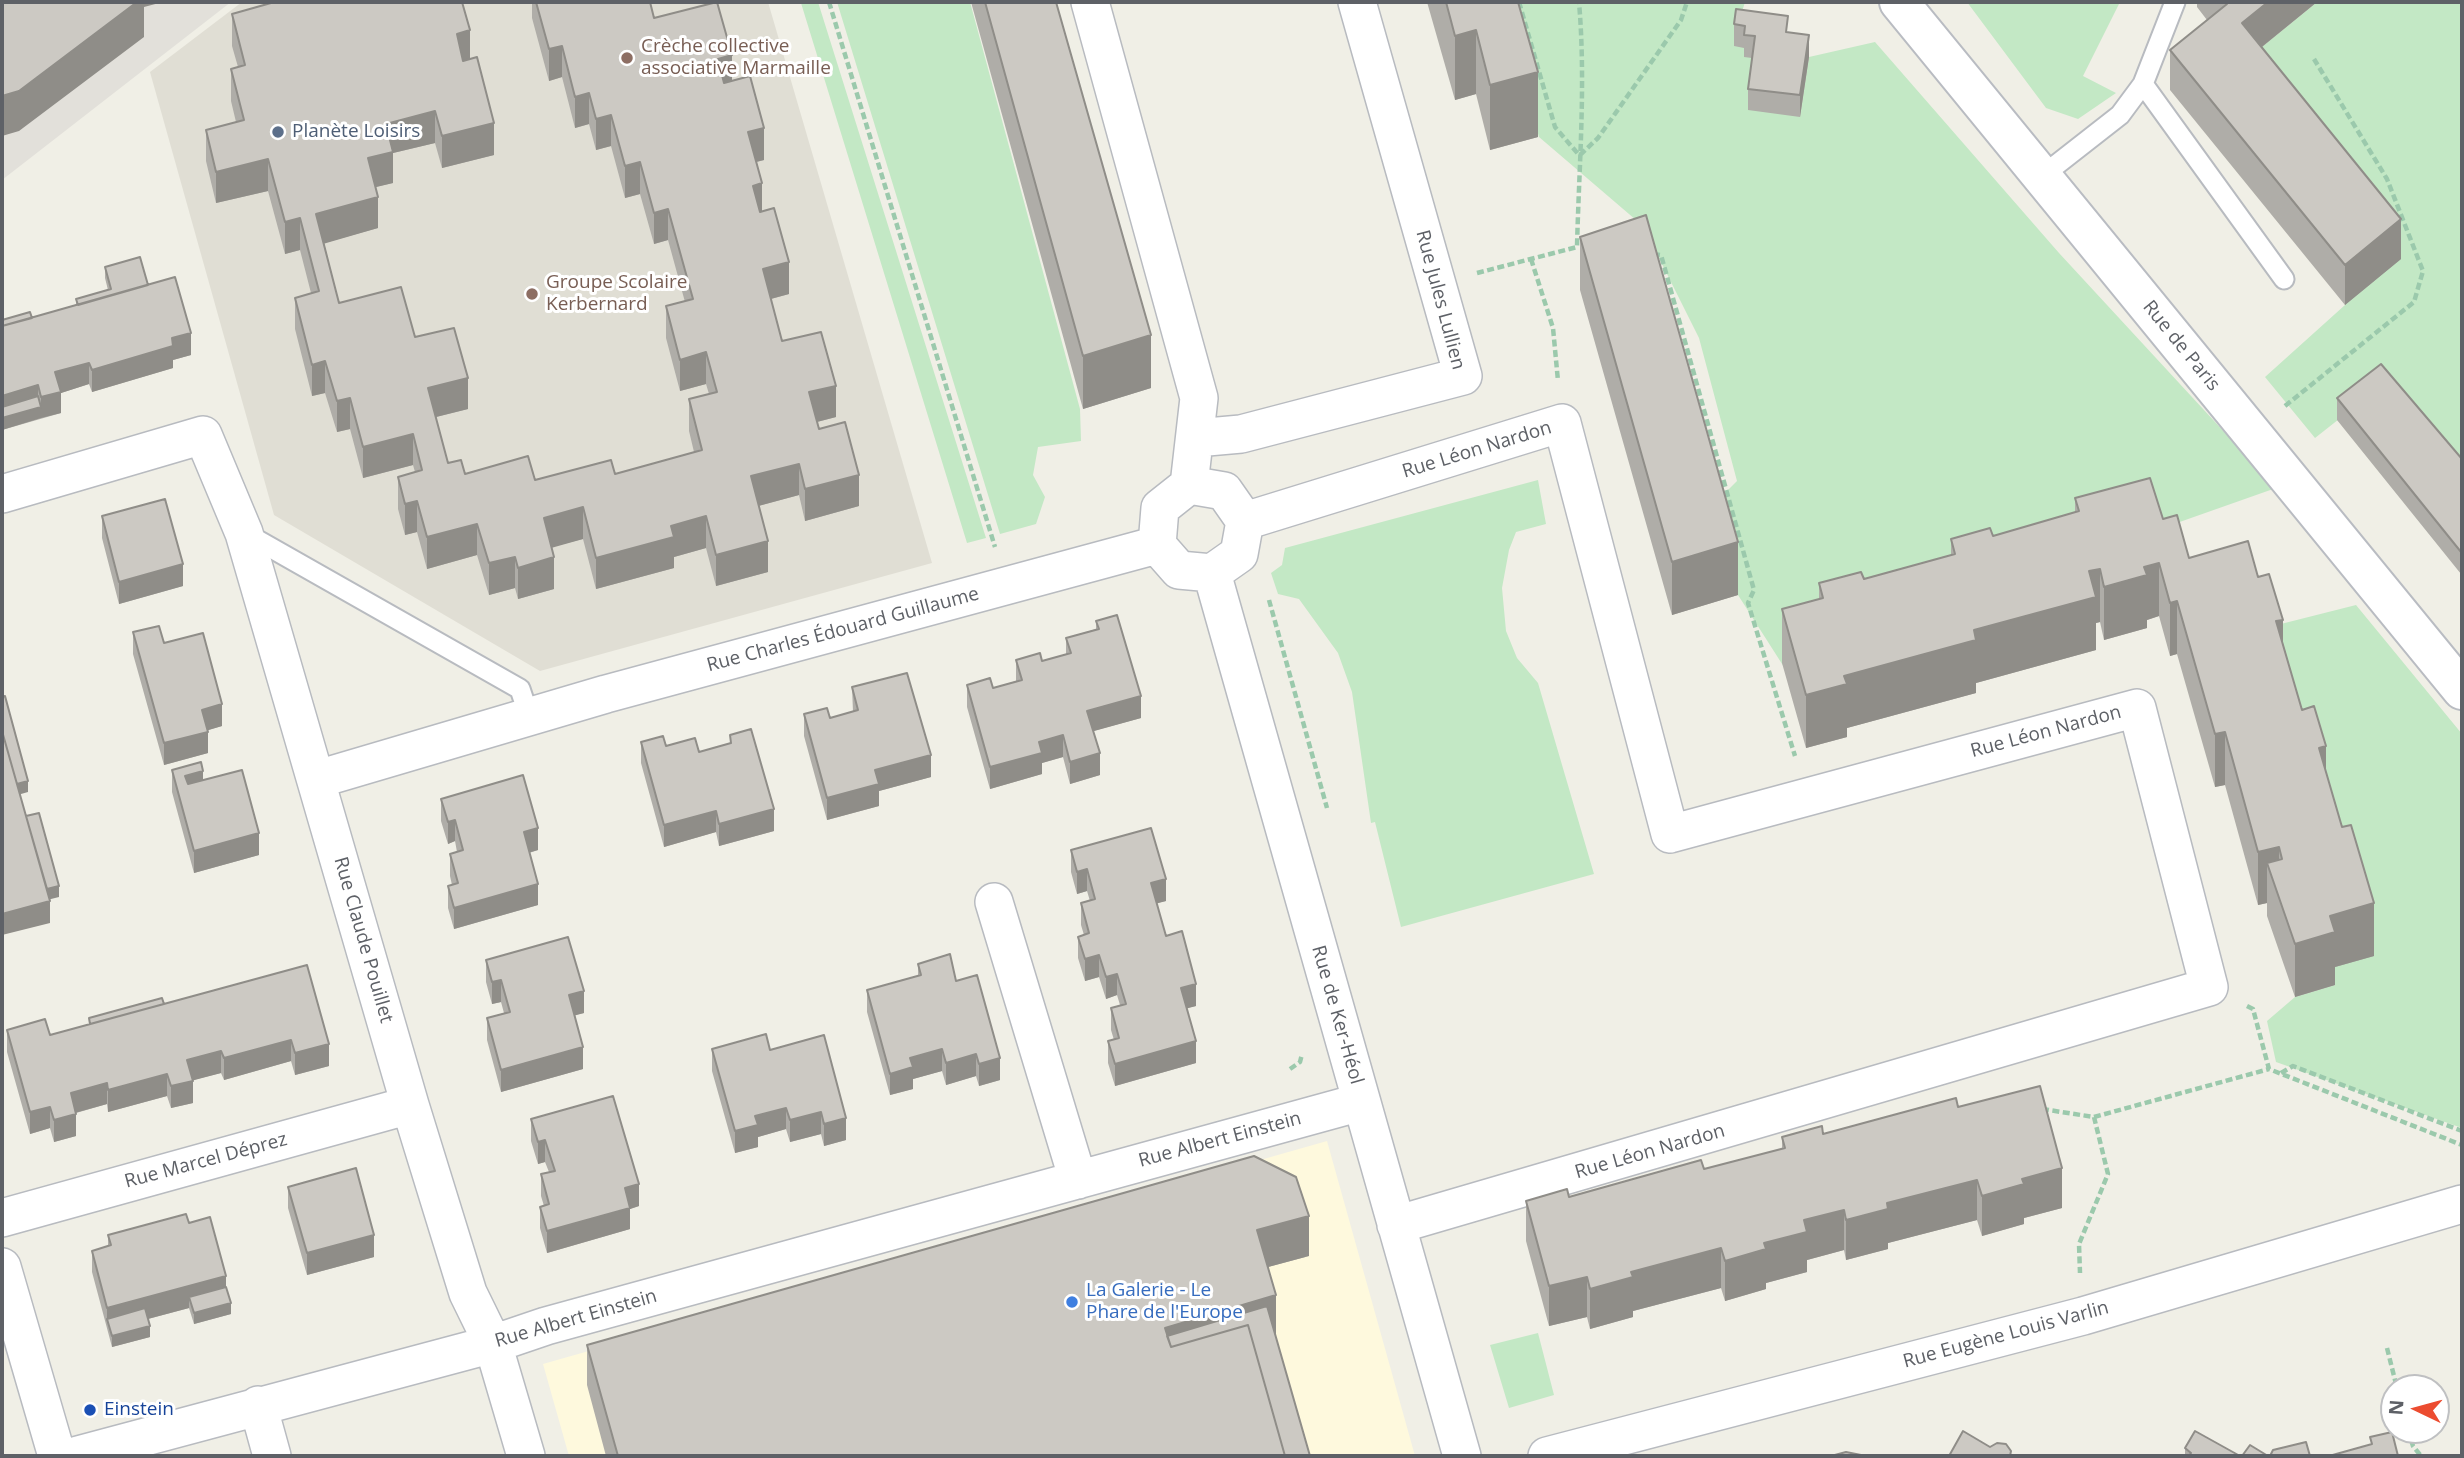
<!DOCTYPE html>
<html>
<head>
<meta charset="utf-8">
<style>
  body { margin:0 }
  #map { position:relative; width:2464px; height:1458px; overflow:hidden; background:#f0efe6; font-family:"Open Sans",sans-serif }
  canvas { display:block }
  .frame { position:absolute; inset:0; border:4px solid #5e6167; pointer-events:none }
  .north { position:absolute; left:2380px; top:1374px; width:70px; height:70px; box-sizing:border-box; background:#fff; border:2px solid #bfc0c2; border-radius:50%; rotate:275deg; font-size:19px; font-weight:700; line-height:28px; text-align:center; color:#5e6167 }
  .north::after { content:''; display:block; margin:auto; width:24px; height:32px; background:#ec4c30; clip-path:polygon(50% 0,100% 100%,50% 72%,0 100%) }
</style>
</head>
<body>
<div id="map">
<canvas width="2464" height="1458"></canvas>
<div class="frame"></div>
<div class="north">N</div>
</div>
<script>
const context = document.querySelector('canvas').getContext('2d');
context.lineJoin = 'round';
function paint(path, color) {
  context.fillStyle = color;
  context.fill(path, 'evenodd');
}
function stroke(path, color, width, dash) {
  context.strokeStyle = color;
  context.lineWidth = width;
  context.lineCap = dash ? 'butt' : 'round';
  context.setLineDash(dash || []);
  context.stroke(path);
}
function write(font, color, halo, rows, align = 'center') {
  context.font = font + ' "Open Sans",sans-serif';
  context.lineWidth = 6;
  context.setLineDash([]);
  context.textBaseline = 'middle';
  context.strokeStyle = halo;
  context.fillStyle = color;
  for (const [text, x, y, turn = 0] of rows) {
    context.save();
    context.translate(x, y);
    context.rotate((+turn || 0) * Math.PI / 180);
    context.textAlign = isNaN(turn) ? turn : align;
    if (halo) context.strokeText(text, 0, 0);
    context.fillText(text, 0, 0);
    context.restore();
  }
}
const commercial = new Path2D(`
  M1327 1141 1415 1456H569L543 1364Z`);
const industrial = new Path2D(`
  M2 2H231L2 180Z`);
const education = new Path2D(`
  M242 2H768L932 563 540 671 274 515 150 72Z`);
const green = new Path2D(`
  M818 2 986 538 967 543 801 3Z
  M837 2H970L1080 409 1081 441 1038 447 1033 475 1045 497 1036 524 1000 534Z
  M1500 2H1745L1736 31 1745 48 1800 116 1809 57 1875 42 2059 253 2276 488 1783 662 1784 667 1738 595 1713 505 1737 481 1699 338 1643 226 1539 137Z
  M1967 2H2120L2083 76 2116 93 2078 119 2046 108Z
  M2317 2H2462V484L2381 386 2315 438 2265 377 2345 305 2242 63Z
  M1538 480 1546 524 1516 532 1509 550 1502 588 1506 631 1517 658 1538 683 1594 874 1401 927 1375 822 1371 823 1352 692 1338 653 1299 599 1278 594 1271 573 1282 565 1285 548Z
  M2356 605 2462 734V1128L2276 1062 2267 1021 2295 997 2335 985 2269 627Z
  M1538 1333 1554 1395 1509 1408 1490 1345Z`);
const path = new Path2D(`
  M829 2 995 547
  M1519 2 1555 127 1579 155
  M1580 155 1598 138 1681 20 1687 2
  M1653 254 1661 255 1754 590 1748 603 1795 756
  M1531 259 1553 328 1558 381
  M1477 273 1577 247C1579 165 1586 84 1579 2
  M2285 406 2414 302 2423 271 2387 179 2314 59
  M1269 600 1327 808
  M2247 1006 2253 1009 2269 1069 2462 1145
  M1290 1069 1300 1062 1302 1054
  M2281 1073 2293 1066 2462 1131
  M2042 1109 2094 1117 2108 1174 2079 1244 2080 1273
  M2094 1117 2269 1069
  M2387 1348 2397 1388
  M2408 1430 2413 1446 2421 1456`);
const service = new Path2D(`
  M2143 84 2284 279
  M2042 176 2120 115 2143 84 2175 2
  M245 533 520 689 529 716`);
const minor = new Path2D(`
  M1090 2 1199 398 1189 485
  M1196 438 1241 434 1463 376 1357 2
  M1189 485 1224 491 1245 521 1239 554 1212 573 1179 570 1157 545 1160 508Z
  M2 494 203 435 244 533 410 1105 468 1293 493 1344 526 1456
  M1245 521 1562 423 1670 834 2137 708 2209 987 1396 1225
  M1212 573 1462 1456
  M318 779 606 694 1157 545
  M994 902 1078 1180
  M2 1218 410 1105
  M2 1267 57 1456
  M258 1405 272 1456
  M74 1456 493 1344 546 1326 1361 1102
  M1547 1456 2083 1316 2462 1204`);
const secondary = new Path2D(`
  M1899 2 2462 690`);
const wall = new Path2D(`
  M267 2H462L470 59 494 155 442 168 435 143 393 153V183L375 187 378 228 324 243 339 303 415 337 468 409 436 417 448 463 465 474 535 480 615 474 694 452 689 431V399L709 394 706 384 680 391 666 338V306L685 302 668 240 654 244 640 194 625 198 611 146 596 150 589 124 575 128 562 77 549 81 532 18V2H650L654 18 732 81 764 160 756 162 762 212 789 294 771 299 782 341 836 417 817 422 819 429 859 506 805 521 799 495 758 506 768 572 716 586 706 548 674 557V568L596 589 583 539 551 547 554 589 518 599 515 588 489 595 477 555 427 569 417 532 405 535 398 509V477L415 472 413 465 363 478 350 429 337 432 325 393 312 396 295 329V298L311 293 300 250 285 254 268 191 216 203 206 161V130L236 122 231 101V69L238 67 232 46V14L267 4Z
  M971 2H1056L1151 388 1083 409Z
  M1427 2H1518L1538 137 1490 150 1476 94 1455 100Z
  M2197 2H2317L2262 47 2401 259 2345 305 2170 90V50L2207 20 2197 7Z
  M1734 24 1788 32 1809 57 1800 117 1748 110V89L1752 58 1744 57V48L1734 46Z
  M1580 237 1738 595 1672 615 1580 290Z
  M105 267 148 285 191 355 173 360V368L92 392 89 384 61 393V413L2 430 32 318 76 305V299L108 290 105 278Z
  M2337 398 2462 459 2461 574 2337 420Z
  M2075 498 2163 519 2189 558 2258 577 2283 643 2302 710 2326 773 2374 956 2335 967V985L2295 997 2267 916V903L2258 905 2225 785 2215 787 2177 654 2170 656 2159 616 2147 620V628L2104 640 2100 622 2096 623V650L1976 683V693L1847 728V737L1806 748 1782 663V609L1819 599V583L1864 579 1951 556V539L1993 536 2075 512Z
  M102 516 183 586 119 604 102 538Z
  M1096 621 1141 718 1093 731 1100 775 1070 784 1063 757 1042 763V774L990 789 967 707V685L993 688 1016 681V660L1042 661 1066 655V638L1096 629Z
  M133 632 164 643 222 726 208 730V753L164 765 133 654Z
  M852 687 931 777 879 791V806L827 820 804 736V714L830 718 853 712Z
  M730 735 774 831 719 846 716 832 664 847 641 763V742L699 752 730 743Z
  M172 770 203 780 259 855 194 873 172 792Z
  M441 799 538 850 529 853 538 905 454 929 448 908V886L452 885 450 876V854L457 852 455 841 448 844 441 821Z
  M1071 850 1166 901 1157 903 1166 936 1196 1006 1187 1008 1196 1063 1115 1086 1108 1063V1041L1114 1040 1111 1030V1008L1120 1005 1117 995 1106 999 1099 977 1085 981 1078 958V937L1084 935 1081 925V903L1090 901 1087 891 1077 894 1071 872Z
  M486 960 584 1013 575 1015 583 1069 501 1092 487 1040V1018L504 1013 501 1002 492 1004 486 982Z
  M918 964 956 981 1000 1080 979 1086 976 1076 946 1085 942 1071 913 1079V1089L890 1095 867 1012V990L918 976Z
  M307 965 329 1066 295 1075 291 1061 224 1080 221 1073 193 1080V1103L171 1108 167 1096 108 1112 107 1104 76 1113V1136L54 1142 50 1128 30 1134 7 1052V1030L50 1035 89 1025V1018L164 1004Z
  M712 1049 770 1050 846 1140 824 1146 821 1134 790 1142 786 1129 758 1137V1147L735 1153 712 1071Z
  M1958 1107 2062 1208 2024 1218V1224L1982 1236 1977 1220 1888 1243V1249L1846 1260 1844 1250 1807 1260V1272L1766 1283V1289L1725 1301 1721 1288 1633 1311V1317L1590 1329 1587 1317 1549 1326 1526 1241V1201L1569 1197 1704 1169 1782 1149V1137L1823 1134Z
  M531 1119 639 1206 630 1209V1229L547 1253 540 1228V1207L544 1206 541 1196V1174L549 1172 545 1162 538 1164 531 1141Z
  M288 1187 374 1257 307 1275 288 1208Z
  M189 1223 226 1287 231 1314 194 1324 189 1308 148 1319 150 1337 112 1347 92 1272V1251L108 1246V1235Z
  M1309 1256 1268 1267 1276 1335H1275L1310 1456H606L587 1385V1345Z
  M2185 1448 2240 1456H2185Z`);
const shadedWall = new Path2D(`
  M135 2H163L144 7V37L19 131 2 136V96Z
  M2268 2H2317L2242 63V23Z
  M470 30V62L457 66V34Z
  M1476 30V94L1455 100V36Z
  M1809 35V57L1800 117V95Z
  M562 46V77L549 81V49Z
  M732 55V86L718 90V59Z
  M1538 72V137L1490 150V85Z
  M589 93V124L575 128V97Z
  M435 111V143L393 153V183L368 189V158L386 124Z
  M611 115V146L596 150V119Z
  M494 123V155L442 168V136Z
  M764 128V160L748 164V132Z
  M268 159V191L216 203V172Z
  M640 162V194L625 198V166Z
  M762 183V215L753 218V186Z
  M378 197V228L316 246V214Z
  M668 209V240L654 244V213Z
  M300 218V250L285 254V222Z
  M2401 219V259L2345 305V265Z
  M789 262V294L763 301V269Z
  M191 333V355L173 360V368L92 392V370L172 338Z
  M1151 335V388L1083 409V356Z
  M706 352V384L680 391V360Z
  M325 361V393L312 396V365Z
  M89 363V384L61 393V413L41 418V397L55 372Z
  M468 378V409L428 419V388Z
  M38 385V407L2 418V396Z
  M836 386V417L809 424V392Z
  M350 398V429L337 432V401Z
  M41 407V418L2 430V418Z
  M413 434V465L363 478V447Z
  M799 464V495L751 508V476Z
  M859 475V506L805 521V489Z
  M417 501V532L405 535V504Z
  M583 507V539L544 550V518Z
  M706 516V548L674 557V568L596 589V558L671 526Z
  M477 524V555L427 569V537Z
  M768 541V572L716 586V555Z
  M1738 542V595L1672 615V562Z
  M2462 551V573L2461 574V552Z
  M515 557V588L489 595V563Z
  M554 557V589L518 599V568Z
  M2159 563V616L2147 620V628L2104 640V587L2144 567Z
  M183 564V586L119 604V582Z
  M2100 569V622L2096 623V650L1976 683V693L1847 728V737L1806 748V695L1844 676 1974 630 2089 571Z
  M2177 601V654L2170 656V603Z
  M2283 620V673L2276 621Z
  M1141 696V718L1087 733V711Z
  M222 704V726L202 732V710Z
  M208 732V753L164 765V743Z
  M2225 732V785L2215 787V734Z
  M1063 735V757L1042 763V774L990 789V767L1039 742Z
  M2326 746V799L2319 748Z
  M1100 753V775L1070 784V762Z
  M931 755V777L879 791V806L827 820V798L875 770Z
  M203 771V793L185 797V776Z
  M28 781V792L14 796V785Z
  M774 809V831L719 846V824Z
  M716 811V832L664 847V825Z
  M455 820V841L448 844V822Z
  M538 828V850L524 854V832Z
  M259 833V855L194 873V851Z
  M2279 847V897L2267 863V903L2258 905V852Z
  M1087 869V891L1077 894V872Z
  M1166 879V901L1151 905V883Z
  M538 884V905L454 929V908Z
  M59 886V897L43 901V890Z
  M50 901V923L2 935V914Z
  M2374 903V956L2335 967V985L2295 997V944L2330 916Z
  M1099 955V977L1085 981V959Z
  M1117 974V995L1106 999V977Z
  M501 980V1002L492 1004V982Z
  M1196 984V1006L1181 1010V988Z
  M584 991V1013L569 1017V995Z
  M291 1040V1061L224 1080V1058Z
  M1196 1041V1063L1115 1086V1064Z
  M329 1044V1066L295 1075V1053Z
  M583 1047V1069L501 1092V1070Z
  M942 1049V1071L913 1079V1089L890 1095V1074L910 1058Z
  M221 1051V1073L187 1082V1060Z
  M976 1054V1076L946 1085V1063Z
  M1000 1058V1080L979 1086V1064Z
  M167 1074V1096L108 1112V1090Z
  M193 1081V1103L171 1108V1086Z
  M107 1083V1104L71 1114V1093Z
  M50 1107V1128L30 1134V1112Z
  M786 1108V1129L758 1137V1147L735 1153V1131L755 1116Z
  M821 1112V1134L790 1142V1120Z
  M76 1114V1136L54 1142V1120Z
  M846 1118V1140L824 1146V1124Z
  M545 1140V1162L538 1164V1142Z
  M2062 1168V1208L2024 1218V1224L1982 1236V1196L2022 1179Z
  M1977 1180V1220L1888 1243V1249L1846 1260V1220L1887 1203Z
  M639 1184V1206L630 1209V1229L547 1253V1231L625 1188Z
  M1844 1210V1250L1807 1260V1272L1766 1283V1289L1725 1301V1261L1764 1243 1804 1220Z
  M1309 1216V1256L1257 1270V1230Z
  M374 1235V1257L307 1275V1253Z
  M1721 1248V1288L1633 1311V1317L1590 1329V1289L1631 1272Z
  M226 1276V1298L189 1297V1308L110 1329 107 1319V1308Z
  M1587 1277V1317L1549 1326V1286Z
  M1276 1295V1335L1250 1342 1171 1387 1165 1328Z
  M231 1303V1314L194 1324V1313Z
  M150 1326V1337L112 1347V1336Z`);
const building = new Path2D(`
  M2 2H137L19 91 2 96Z
  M271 2H462L470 30 457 34 463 61 477 57 494 123 442 136 435 111 386 124 393 152 368 158 378 197 316 214 339 303 401 287 415 337 454 328 468 378 428 388 448 463 461 460 465 474 528 456 535 480 611 460 615 474 702 450 689 399 717 392 706 352 680 360 666 306 693 299 668 209 654 213 640 162 625 166 611 115 596 119 589 93 575 97 562 46 549 49 536 2H650L654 18 717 2 732 55 718 59 724 83 750 76 764 128 748 132 762 183 753 186 760 212 774 208 789 262 763 269 782 341 821 332 836 386 809 392 819 429 845 422 859 475 805 489 799 464 751 476 768 541 716 555 706 516 671 526 674 537 596 558 583 507 544 518 554 557 518 568 515 557 489 563 477 524 427 537 417 501 405 504 398 477 422 470 413 434 363 447 350 398 337 401 325 361 312 365 295 298 319 291 300 218 285 222 268 159 216 172 206 130 244 120 231 69 245 65 232 14 271 3Z
  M985 2H1056L1151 335 1083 356Z
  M1446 2H1518L1538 72 1490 85 1476 30 1455 36Z
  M2225 2H2268L2242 23 2401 219 2345 265 2170 50 2227 4Z
  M1736 9 1788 16 1786 32 1809 35 1800 95 1748 89 1755 36 1744 35 1745 26 1734 24Z
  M1646 215 1738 542 1672 562 1580 237Z
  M140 257 148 285 78 305 76 299 111 289 105 267Z
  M175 277 191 333 172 338 173 346 92 370 89 363 55 372 61 392 41 397 38 385 2 396V326Z
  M30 312 32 318 2 326V320Z
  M2381 364 2462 459 2461 552 2337 398Z
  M38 396 41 407 2 418V407Z
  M2150 478 2163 519 2177 515 2189 558 2248 541 2258 577 2269 574 2283 620 2276 621 2302 710 2314 706 2326 746 2319 748 2342 827 2351 825 2374 903 2330 916 2335 932 2295 944 2267 863 2282 859 2279 847 2258 852 2225 732 2215 734 2177 601 2170 603 2159 563 2144 567 2147 575 2104 587 2100 569 2089 571 2096 597 1974 630 1976 640 1844 676 1847 684 1806 695 1782 609 1823 598 1819 583 1861 572 1864 579 1955 554 1951 539 1990 528 1993 536 2079 511 2075 498Z
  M165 499 183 564 119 582 102 516Z
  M1117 615 1141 696 1087 711 1100 753 1070 762 1063 735 1039 742 1042 753 990 767 967 685 990 678 993 688 1022 680 1016 660 1040 653 1042 661 1071 653 1066 638 1099 629 1096 621Z
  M159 626 164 643 203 633 222 704 202 710 208 732 164 743 133 632Z
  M907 673 931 755 875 770 879 784 827 798 804 714 827 708 830 718 858 710 852 687Z
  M5 696 28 781 17 784 2 731V697Z
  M751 729 774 809 719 824 716 811 664 825 641 742 663 736 666 746 695 738 699 752 731 743 730 735Z
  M2 731 50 901 2 914Z
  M201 762 203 771 185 776 188 784 242 770 259 833 194 851 172 770Z
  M523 775 538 828 524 832 538 884 454 908 448 886 458 883 450 854 463 850 455 820 448 822 441 799Z
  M39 813 59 886 47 889 26 816Z
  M1151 828 1166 879 1151 883 1166 936 1182 931 1196 984 1181 988 1196 1041 1115 1064 1108 1041 1119 1038 1111 1008 1126 1004 1117 974 1106 977 1099 955 1085 959 1078 937 1089 933 1081 903 1095 899 1087 869 1077 872 1071 850Z
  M568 937 584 991 569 995 583 1047 501 1070 487 1018 510 1012 501 980 492 982 486 960Z
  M950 954 956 981 977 975 1000 1058 979 1064 976 1054 946 1063 942 1049 910 1058 913 1067 890 1074 867 990 921 975 918 964Z
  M307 965 329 1044 295 1053 291 1040 224 1058 221 1051 187 1060 193 1081 171 1086 167 1074 108 1090 107 1083 71 1093 76 1114 54 1120 50 1107 30 1112 7 1030 45 1019 50 1035Z
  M162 998 164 1004 90 1024 89 1018Z
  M766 1034 770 1050 824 1035 846 1118 824 1124 821 1112 790 1120 786 1108 755 1116 758 1125 735 1131 712 1049Z
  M2040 1086 2062 1168 2022 1179 2024 1184 1982 1196 1977 1180 1887 1203 1888 1209 1846 1220 1844 1210 1804 1220 1807 1232 1764 1243 1766 1249 1725 1261 1721 1248 1631 1272 1633 1277 1590 1289 1587 1277 1549 1286 1526 1201 1567 1189 1569 1197 1701 1160 1704 1169 1785 1148 1782 1137 1822 1126 1823 1134 1956 1098 1958 1107Z
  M613 1096 639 1184 625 1188 630 1208 547 1231 540 1207 549 1204 541 1174 555 1171 545 1140 538 1142 531 1119Z
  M1254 1156 1296 1177 1309 1216 1257 1230 1276 1295 1165 1328 1171 1347 1248 1325 1285 1456H618L587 1345Z
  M356 1168 374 1235 307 1253 288 1187Z
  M186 1214 189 1223 210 1217 226 1276 107 1308 92 1251 111 1245 108 1235Z
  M226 1287 231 1303 194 1313 189 1297Z
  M1267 1306 1310 1456H1285L1248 1325 1171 1347 1167 1336Z
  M145 1308 150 1326 112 1336 107 1319Z
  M1963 1431 1990 1447 1997 1443 2006 1444 2011 1451 2010 1456H1947H1949Z
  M2195 1431 2240 1456H2189L2191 1453 2185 1448Z
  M2392 1432 2398 1456H2329L2372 1444 2370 1437Z
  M2306 1442 2310 1456H2270L2273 1450Z
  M2250 1445 2268 1456H2242Z
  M1846 1452 1866 1456H1831Z`);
const markers = [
  [627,58,7,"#8d6e63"],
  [278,132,7,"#5c6f8a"],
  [532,294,7,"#8d6e63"],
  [1072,1302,7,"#3f7fe0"],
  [90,1410,7,"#1a4fb4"]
];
const educationNames = [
  ["Crèche collective",641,47],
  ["associative Marmaille",641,69],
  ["Groupe Scolaire",546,283],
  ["Kerbernard",546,305]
];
const serviceNames = [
  ["Planète Loisirs",292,132]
];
const streetNames = [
  ["Rue Jules Lullien",1440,300,75],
  ["Rue de Paris",2181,346,51],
  ["Rue Léon Nardon",1477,450,-17],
  ["Rue Charles Édouard Guillaume",843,630,-15],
  ["Rue Léon Nardon",2046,732,-15],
  ["Rue Claude Pouillet",363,940,74],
  ["Rue de Ker-Héol",1337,1015,74],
  ["Rue Albert Einstein",1220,1140,-15],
  ["Rue Léon Nardon",1650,1152,-16],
  ["Rue Marcel Déprez",206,1161,-15],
  ["Rue Albert Einstein",576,1319,-16],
  ["Rue Eugène Louis Varlin",2006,1335,-15]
];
const shopNames = [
  ["La Galerie - Le",1086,1291],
  ["Phare de l'Europe",1086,1313]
];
const transitNames = [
  ["Einstein",104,1410]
];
paint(commercial, '#fef9dd');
paint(industrial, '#e2e0da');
paint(education, '#e0ded4');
paint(green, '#c3e8c5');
stroke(service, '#b8bbc0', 23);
stroke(minor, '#b8bbc0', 40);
stroke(secondary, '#b9bcc2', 42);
stroke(path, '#9bc9ac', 4.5, [7, 3.5]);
stroke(service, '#fff', 19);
stroke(minor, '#fff', 37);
stroke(secondary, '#fff', 38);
paint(wall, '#afada8');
paint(shadedWall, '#8f8d88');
paint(building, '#ccc9c3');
stroke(building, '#8f8d88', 2);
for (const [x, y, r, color] of markers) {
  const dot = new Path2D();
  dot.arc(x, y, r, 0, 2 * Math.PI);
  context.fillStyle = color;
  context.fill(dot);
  stroke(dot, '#fff', 2.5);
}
write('19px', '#785e54', '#fff', educationNames, 'left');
write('19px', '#4e5e75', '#fff', serviceNames, 'left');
write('19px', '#5e6167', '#fff', streetNames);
write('19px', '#366cbe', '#fff', shopNames, 'left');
write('19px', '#164399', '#fff', transitNames, 'left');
</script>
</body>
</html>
